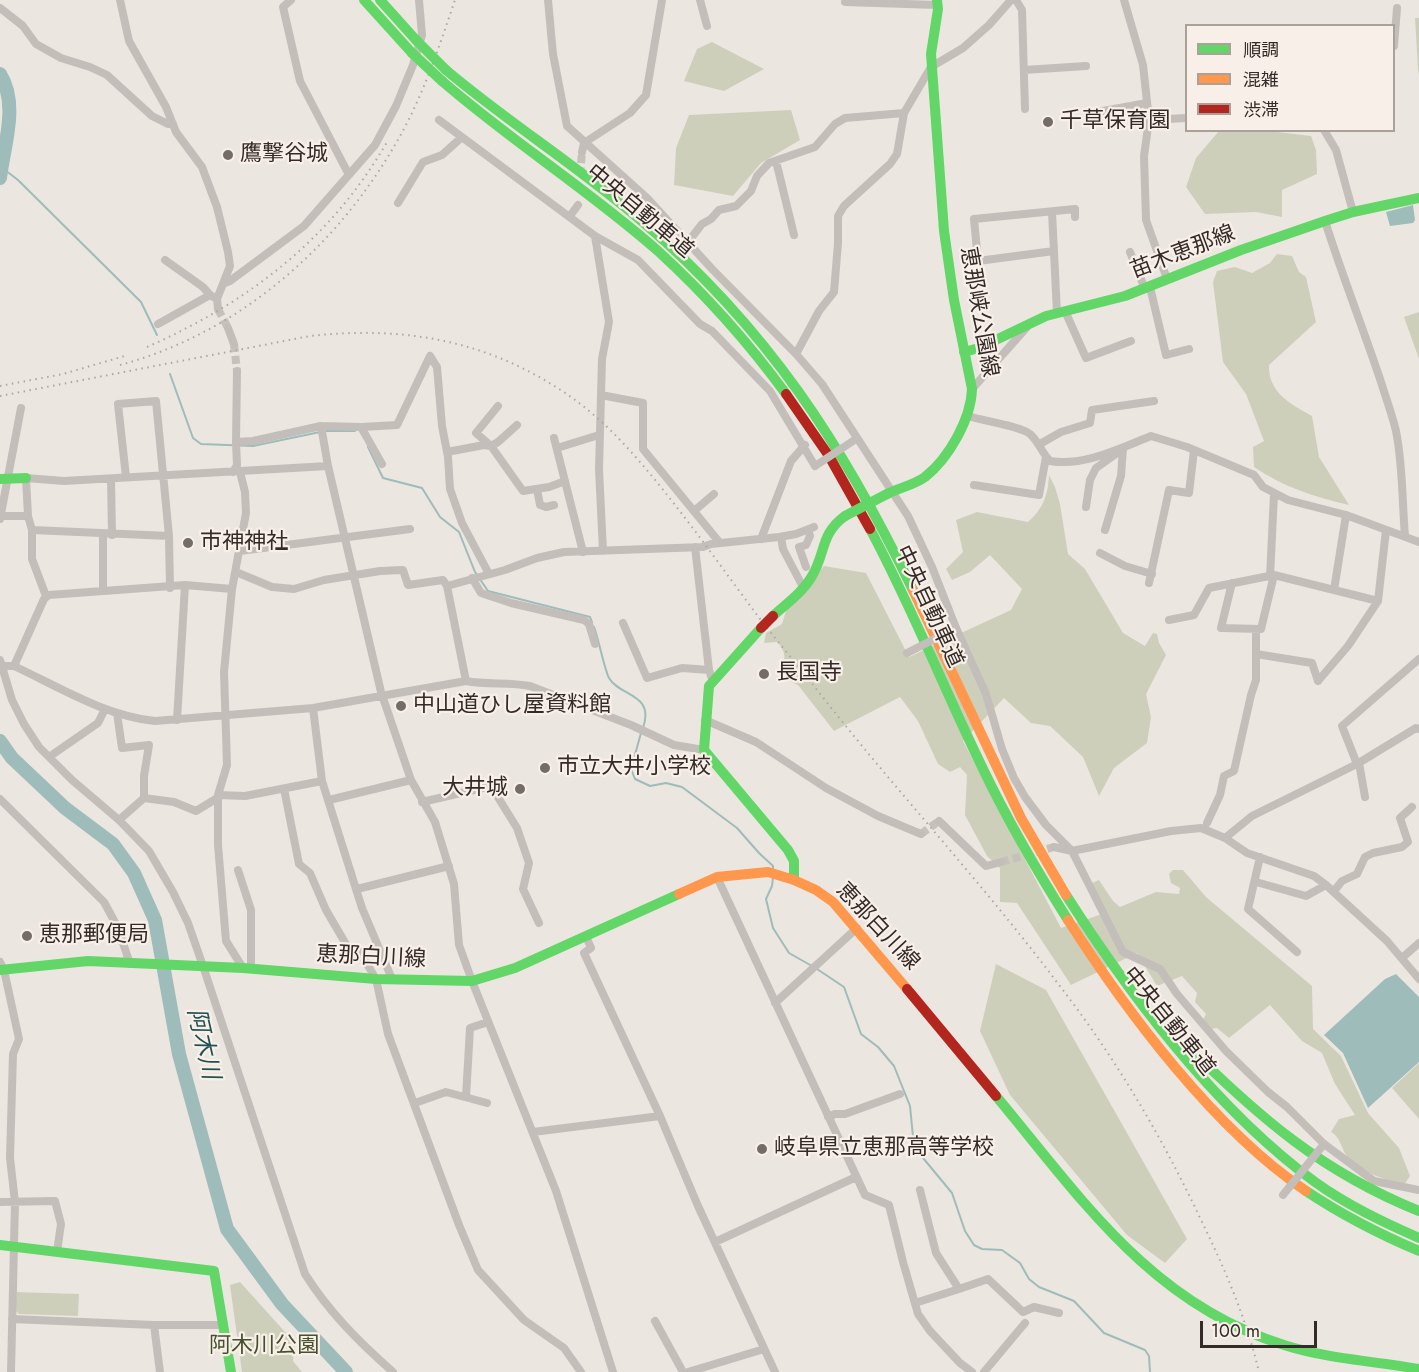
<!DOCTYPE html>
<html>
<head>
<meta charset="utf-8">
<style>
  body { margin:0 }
  #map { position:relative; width:1419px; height:1372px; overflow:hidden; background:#ece6e0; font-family:Jost,"Noto Sans JP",sans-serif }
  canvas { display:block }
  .legend { position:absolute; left:1185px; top:24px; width:210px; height:108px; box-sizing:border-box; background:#f8f0e8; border:2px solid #aaa19b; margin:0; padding:8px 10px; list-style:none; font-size:18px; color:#342b28 }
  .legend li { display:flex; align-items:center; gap:12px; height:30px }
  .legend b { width:30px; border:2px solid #aaa19b }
  .scale { position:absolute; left:1200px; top:1321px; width:117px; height:27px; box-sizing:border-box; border:3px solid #342b28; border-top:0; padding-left:8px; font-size:18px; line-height:21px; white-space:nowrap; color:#342b28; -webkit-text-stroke:4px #f8f0e8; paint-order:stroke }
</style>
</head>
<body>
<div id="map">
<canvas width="1419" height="1372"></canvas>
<ul class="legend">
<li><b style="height:8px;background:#63d668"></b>順調</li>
<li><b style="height:8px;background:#ff974d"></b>混雑</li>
<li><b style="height:8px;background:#b3261e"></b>渋滞</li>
</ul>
<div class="scale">100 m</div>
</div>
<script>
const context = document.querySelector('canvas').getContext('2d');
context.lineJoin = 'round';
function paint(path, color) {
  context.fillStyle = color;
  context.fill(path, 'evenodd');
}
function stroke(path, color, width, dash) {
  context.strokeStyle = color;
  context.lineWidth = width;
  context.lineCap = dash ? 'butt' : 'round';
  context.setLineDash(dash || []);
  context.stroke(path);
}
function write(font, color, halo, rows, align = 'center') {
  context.font = font + ' Jost,"Noto Sans JP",sans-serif';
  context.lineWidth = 4.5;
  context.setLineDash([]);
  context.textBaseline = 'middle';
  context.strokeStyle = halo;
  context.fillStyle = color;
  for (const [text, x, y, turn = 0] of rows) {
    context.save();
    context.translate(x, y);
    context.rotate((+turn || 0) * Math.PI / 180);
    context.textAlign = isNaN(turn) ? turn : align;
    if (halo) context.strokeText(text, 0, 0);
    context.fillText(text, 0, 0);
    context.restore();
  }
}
const green = new Path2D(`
  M1415 18H1419V75L1418 69Z
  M712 42 764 69 724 91 684 81 697 49Z
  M791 110 800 140 761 163 733 196 674 185 676 148 689 115Z
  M1269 131 1311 136 1316 150 1317 174 1282 190V217L1256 212 1205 214 1186 187 1196 158 1219 131Z
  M1277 254 1292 256 1299 272 1306 277 1316 322 1269 365C1268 393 1291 404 1312 416L1319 457 1349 505C1315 497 1283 487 1254 467L1253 447 1264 441 1246 394 1223 362 1213 282 1217 271 1235 267 1252 273 1270 263Z
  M1419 312V359L1404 317Z
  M1049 475 1055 487 1060 504 1068 554 1085 569 1123 633 1145 646 1153 633 1157 634 1159 643 1166 655 1146 694 1151 717 1147 743 1114 768 1099 796 1083 757 1050 726 1031 723 1004 698 963 741 1061 928 1105 913 1092 883 1099 880 1113 901 1120 907 1156 892 1179 894 1180 888 1171 883 1169 874 1173 870H1183L1206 897 1312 986 1313 1029 1341 1056 1368 1113 1399 1148 1410 1176 1404 1185C1386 1180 1357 1171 1346 1155 1341 1147 1340 1137 1331 1132L1339 1119 1355 1115 1335 1084 1322 1053 1302 1041 1270 1005 1229 1038 1217 1028 1210 1029 1203 1020 1206 1014 1195 1002 1197 993 1182 976 1157 986 1137 953 1071 985 1017 903 1000 902V868L987 856 965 815 967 775 960 767 950 772 938 764 918 721 900 697 834 731 798 685 779 676C784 661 789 655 777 642L764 643 766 633 782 624 787 608 824 566 866 573 909 657 1011 610 1022 589 990 555 970 572 952 580 946 569 963 552 956 520 977 512 1028 522C1043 509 1048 495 1049 475Z
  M996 964 1046 990 1187 1239 1165 1263 1127 1235 1010 1095 980 1031Z
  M1419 1063V1119L1392 1088Z
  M240 1282 295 1343 293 1361 302 1372H242L230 1285Z
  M15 1292 79 1294 78 1316 19 1314 15 1310Z`);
const water = new Path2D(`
  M1413 205 1415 220 1413 223 1390 226 1386 212Z
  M1396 974 1419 997V1062L1368 1108 1343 1053 1324 1035 1385 979Z`);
const stream = new Path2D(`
  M1 167 18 180 141 302 157 335
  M170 374 193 438 201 444 253 446 320 432
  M325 431H355
  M368 447 383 478 422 488 440 517 459 532 475 572 488 591 590 617 592 622
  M594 627C599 640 604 668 609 678 620 697 655 693 643 728
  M641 733 631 769 635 779 650 786 666 783 682 787 737 828 759 853 773 866V869
  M773 878 772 886 766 899 773 928 789 953 812 966
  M817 969 844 987 861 1034 878 1047 894 1066 910 1106 914 1147 952 1193 965 1231 974 1245 982 1249 1002 1250 1020 1263 1029 1279 1039 1287 1074 1301 1104 1333 1145 1350 1149 1356 1150 1372`);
const river = new Path2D(`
  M0 74C19 105 4 144 0 178
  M0 741 12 758 65 808 113 844 134 873 155 920 179 1054 227 1229 282 1304 346 1372`);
const streetTunnel = new Path2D(`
  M580 175 582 152
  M218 309 228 328
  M234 344 237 371
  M921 834 939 821
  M1001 862 1054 847`);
const street = new Path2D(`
  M120 0 129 41 166 107 176 132 202 167 217 207 228 252 230 266 217 299 218 309
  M291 0 283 7 300 81 349 175
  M548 0 553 54 567 126 647 198 713 270 796 354 822 384 908 516 932 567 956 628 986 694 1002 749 1014 778 1025 797 1046 825 1072 851 1123 952 1160 969 1177 994 1226 1051 1268 1092 1287 1107 1324 1144 1374 1181 1419 1190
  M700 0 707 26
  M1016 0 1022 10 1025 109
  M1124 0 1143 65 1149 120 1144 156 1146 220 1167 279
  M845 2 937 5
  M0 8 23 26 36 44 61 58 90 67 107 75 152 116 168 124H173
  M1394 46 1397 8
  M1024 70 1086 66
  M1092 113 1147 103
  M439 120 595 236 638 260 700 324 712 331 770 391 815 466
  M1149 120 1186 118
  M1324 130 1336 150 1353 212
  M582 152 584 143 630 113 646 95 662 0
  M776 161 794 235
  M398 203 423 162 442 155 462 137
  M1052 212 1057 313
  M570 216 578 205
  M1325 221C1342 275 1363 328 1381 382 1386 398 1392 414 1396 431 1403 466 1402 501 1405 536
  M595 236 609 322 602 359 599 469 603 551
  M688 242 702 224 711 219 719 210 736 206 751 191 757 176 769 163 815 147 835 124 845 118 904 113
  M1054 251 978 261 974 219 1075 209V217
  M1130 252 1145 289
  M165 260 203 287 210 295
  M225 283 230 281 304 226 375 145 396 106 413 65 422 35 419 0
  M1150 287 1166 355 1189 349
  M1065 311 1086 358 1131 341
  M158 324 210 295 217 299
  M228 328 234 344
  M796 354 819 311 834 292 838 243V216L844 206 890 164 897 154 904 113 931 67 963 48 989 25 1011 0
  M430 356 437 367 442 426 448 457 450 489 462 523 489 574
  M972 389 1027 327
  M601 395 643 403V449L720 543
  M498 406 476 433 491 446 523 491 549 487 565 481
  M968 416C983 421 1020 426 1030 434 1039 442 1042 453 1050 461 1083 467 1121 448 1151 436L1187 447 1254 475 1263 487 1288 500 1346 515 1419 542
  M321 426 328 466
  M361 427 397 425 430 356
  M554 438 583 552
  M236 442 253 441 321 426 361 427 382 464
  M1040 444 1061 432 1090 423 1092 410 1154 401
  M557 448 599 435
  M447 452 484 445 491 446 498 442 517 425
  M233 472 237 465 236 442 237 371
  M240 472 245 492 246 513 232 589 224 672 227 765 218 795V845L226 941 243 968
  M126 477 118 404 156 401 169 536 170 588
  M111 479 112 535
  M974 485 1039 495 1046 457
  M537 489 540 505 546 507 554 505
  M1086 507 1090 480 1096 468 1120 451
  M694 511 714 494
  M1 516H28
  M0 519 21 408
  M32 530 169 536
  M1105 530 1121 476 1123 448
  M103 534V591
  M781 537 783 549 803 587
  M761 539 791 461 805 445
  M695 547 709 670 713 682
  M240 551 410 529
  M1100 553 1125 566 1152 574
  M806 567 799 547 806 545 810 536 808 530
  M236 572 272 587 294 589 324 580 380 571 403 570 408 585 443 580 447 586 466 681
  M1270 577 1274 494
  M472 578 481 593 511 603 584 620 589 624 595 644
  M1149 583 1169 490 1189 493 1194 450
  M1232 583 1221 628 1261 629 1274 575
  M447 586 505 570 537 558 564 552 703 547 711 544 779 537 796 534 814 527
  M1334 590 1346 515
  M46 596 32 559V530L28 516 26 478 64 481 328 466 381 692 411 780 435 822 454 884 459 945 472 981 556 1191 613 1372
  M1169 620 1194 615 1209 588 1274 575 1378 601
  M623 623 647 678 682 668 709 670
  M1256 654 1312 663 1318 681
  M0 660 12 700 24 724 39 747 72 780 119 820 149 851 173 892 188 923 203 966 305 1274C329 1312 359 1342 393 1372
  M0 666H14C59 687 105 716 155 721L313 708 466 681C487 685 508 682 530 686L631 725 674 745 704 750
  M14 666 44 599 49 595 185 585 232 589
  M1318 681 1348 646 1378 601 1386 530
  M313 708 322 781 362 908 392 979
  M117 713 122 748 149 745 144 776V798L119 820
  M177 720 185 585
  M705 720 756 742 826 788 878 816 921 834
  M49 757 98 723 105 709
  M1359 763 1365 797
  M1357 764 1342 726 1419 659
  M284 789 299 864 310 873 326 910 347 946 358 949 376 979 388 1034 459 1225 478 1270 524 1320 564 1348 581 1372
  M218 795 245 796 322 781
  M144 798 174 802 196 811 219 797
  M0 799 104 902 118 928 130 964
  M329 800 411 780
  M422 802 491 786 517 828 529 863 523 889 539 923
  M939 821 986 866 1001 862
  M1207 823 1220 795 1224 776 1234 771 1251 695 1256 680V629
  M1225 838 1252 816 1357 764 1416 728 1419 729
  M1054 847 1072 851 1171 831 1201 828 1225 838 1247 853 1314 876 1326 885 1387 941 1419 979
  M1260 857 1248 909 1297 952
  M238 870 251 910V969
  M717 877 865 1195 889 1205 903 1262 918 1314 930 1331 960 1363 972 1372
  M1256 882 1306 896 1326 885
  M357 889 449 866
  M1334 891 1342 881 1357 874 1365 857 1373 853 1402 847 1408 842 1400 818 1412 807
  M588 941 591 948 584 953 660 1116 698 1206 775 1372
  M1402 958 1419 943
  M0 962 4 970 19 1039 13 1054 10 1158 15 1202 11 1372
  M775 1003 857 928
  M466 1097 470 1028 488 1022
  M415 1103 446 1092 487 1103
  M828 1117 835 1114H845L900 1094
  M533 1132 660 1116
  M920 1190 936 1253 959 1289 988 1279 1023 1312 1034 1307 1059 1313
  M0 1202 55 1201 61 1224 57 1252
  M715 1242 856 1177
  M915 1303 959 1289
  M12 1319 154 1325H224
  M655 1321 683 1372
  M154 1325 160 1372
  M688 1372 764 1349
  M984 1372 1025 1323`);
const fast = new Path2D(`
  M364 0 412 53
  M380 0 416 40
  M446 70C510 124 581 168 644 223 767 328 843 445 913 590
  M442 81C511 141 589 190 658 251 705 294 748 342 786 394
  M964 352 979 348 1046 316 1125 296 1241 250 1325 221 1353 212 1419 198
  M0 479 26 478
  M887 494C899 488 914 485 925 477 949 458 971 419 972 389L954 300 944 231 931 54 938 9 937 0
  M870 529C912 607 944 689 983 769 1008 821 1037 871 1068 920
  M773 616C786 604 803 592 812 576 826 553 820 534 845 516
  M761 628 709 686 704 750 788 850 794 861V880
  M1066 895C1131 997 1218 1111 1315 1182 1347 1205 1383 1222 1419 1238
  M0 970 88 961 243 968 376 979 472 981 515 968 679 894
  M1187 1046C1260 1118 1322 1172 1419 1211
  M996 1096C1081 1198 1151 1304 1284 1345 1328 1359 1374 1361 1419 1369
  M1306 1191C1342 1215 1379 1234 1419 1251
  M0 1245 214 1271 231 1372`);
const slow = new Path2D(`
  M913 590 1021 818 1066 895
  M679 894 717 877 768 872 794 880 816 890 833 902 907 989
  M1068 920C1127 1012 1214 1129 1306 1191`);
const jam = new Path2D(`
  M786 394 829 456 870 529
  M907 989 996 1096`);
const rail = new Path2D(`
  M147 347C249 302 331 239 387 142
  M120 365C246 331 348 237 407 123 427 84 441 41 455 0
  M0 386 63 374 128 355
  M0 396 310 336C400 326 482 339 559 389 600 415 630 449 660 486 693 527 723 569 754 611 773 636 794 661 814 686 893 788 982 882 1059 985 1115 1057 1162 1137 1201 1220 1225 1269 1246 1318 1259 1372`);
const streetBridge = new Path2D(`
  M815 466 853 441
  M907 653 956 628
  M1283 1195 1324 1144`);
const fastBridge = new Path2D(`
  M416 40 446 70
  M412 53 442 81
  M845 516 887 494`);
const jamBridge = new Path2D(`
  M761 628 773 616`);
const markers = [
  [1048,122,6,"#746c68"],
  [228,155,6,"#746c68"],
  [188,543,6,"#746c68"],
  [764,674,6,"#746c68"],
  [401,706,6,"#746c68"],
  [545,768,6,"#746c68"],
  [520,789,6,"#746c68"],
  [27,936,6,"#746c68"],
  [762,1149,6,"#746c68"]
];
const poiNames = [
  ["千草保育園",1060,122],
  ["鷹撃谷城",240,155],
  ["市神神社",200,543],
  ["長国寺",776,674],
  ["中山道ひし屋資料館",413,706],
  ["市立大井小学校",557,768],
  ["大井城",508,789,"right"],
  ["恵那郵便局",39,936],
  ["岐阜県立恵那高等学校",774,1149]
];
const streetNames = [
  ["中央自動車道",639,212,40],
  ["苗木恵那線",1183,253,-21],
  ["恵那峡公園線",978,312,80],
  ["中央自動車道",928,607,65],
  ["恵那白川線",877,927,47],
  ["恵那白川線",371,958,3],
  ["中央自動車道",1168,1022,51]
];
const parkNames = [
  ["阿木川公園",264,1347]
];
const waterNames = [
  ["阿木川",202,1044,77]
];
paint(green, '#cdcfbb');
paint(water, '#9ebcba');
stroke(stream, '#9ebcba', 2);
stroke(river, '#9ebcba', 14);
stroke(streetTunnel, '#c7c1bb', 8, [8, 4]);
stroke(street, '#c4beba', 8);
stroke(fast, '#63d668', 10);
stroke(slow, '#ff974d', 10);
stroke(jam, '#b3261e', 10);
stroke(rail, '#aca7a3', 2, [1.5, 4.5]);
stroke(streetBridge, '#c4beba', 8);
stroke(fastBridge, '#63d668', 10);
stroke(jamBridge, '#b3261e', 10);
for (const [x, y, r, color] of markers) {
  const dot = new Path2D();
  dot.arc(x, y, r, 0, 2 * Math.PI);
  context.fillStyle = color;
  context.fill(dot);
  stroke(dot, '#f8f0e8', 2);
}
write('22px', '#342b28', '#f8f0e8', poiNames, 'left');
write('22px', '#342b28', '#f8f0e8', streetNames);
write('22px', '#45502e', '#f8f0e8', parkNames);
write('italic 24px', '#215152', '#f8f0e8', waterNames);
</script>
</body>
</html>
